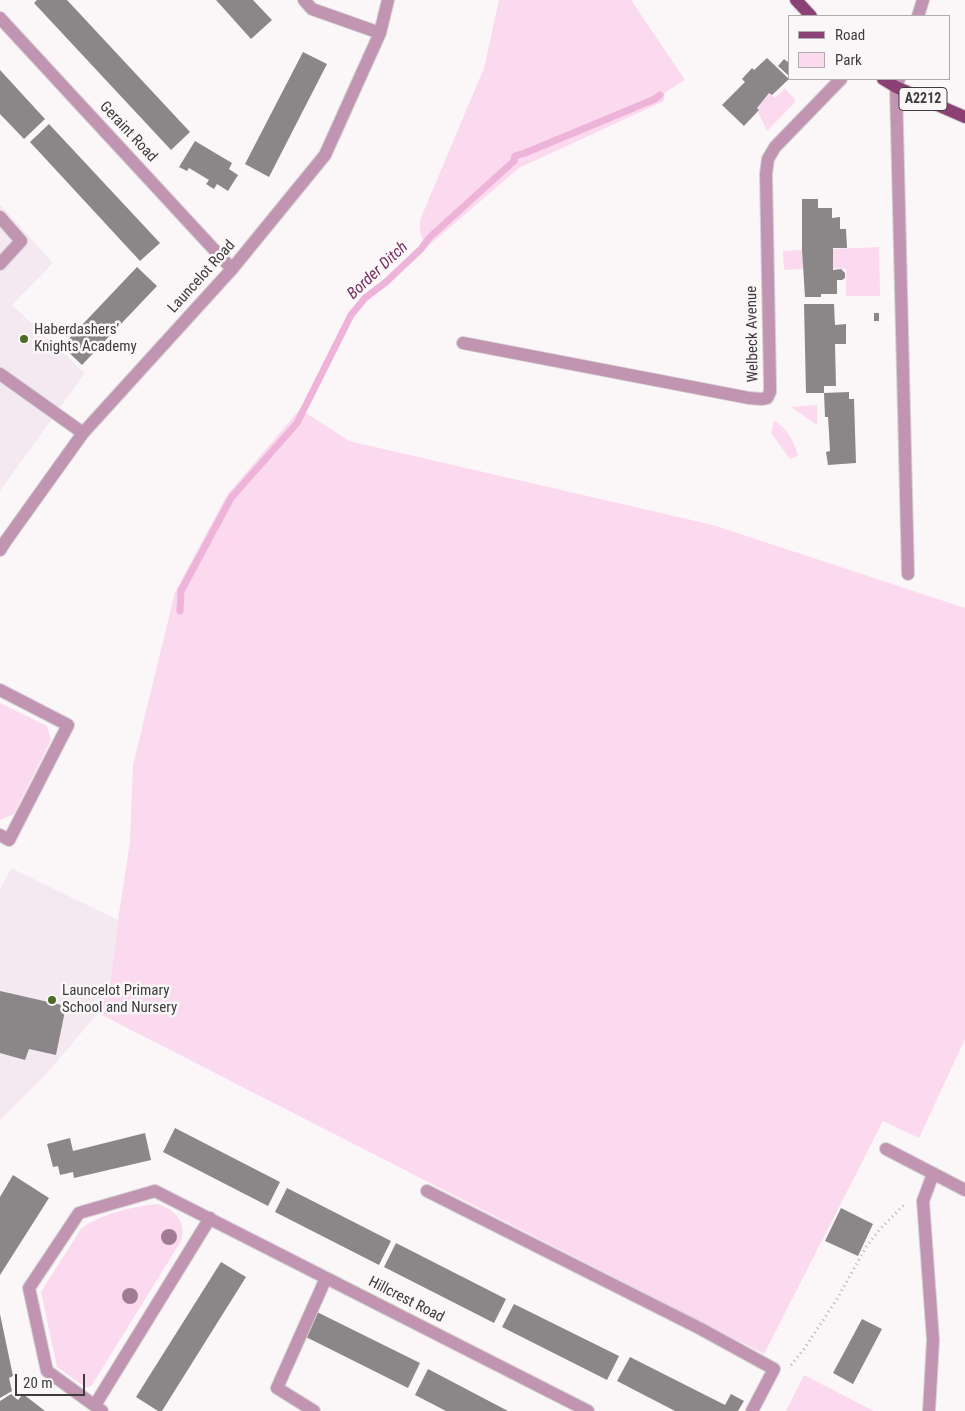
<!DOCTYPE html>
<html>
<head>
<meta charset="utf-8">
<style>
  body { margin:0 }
  #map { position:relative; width:965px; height:1411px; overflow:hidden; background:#fbf7f9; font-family:"Roboto Condensed",sans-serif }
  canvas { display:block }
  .legend { position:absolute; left:788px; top:15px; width:162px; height:65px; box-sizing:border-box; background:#fbf7f9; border:1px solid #afacae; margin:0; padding:6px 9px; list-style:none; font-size:15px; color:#3d3c3d }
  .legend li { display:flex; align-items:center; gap:10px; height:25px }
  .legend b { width:25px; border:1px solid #afacae }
  .scale { position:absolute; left:15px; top:1374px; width:70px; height:22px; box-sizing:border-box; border:2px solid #3d3c3d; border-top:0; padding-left:6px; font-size:15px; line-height:18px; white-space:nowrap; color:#3d3c3d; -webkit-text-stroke:4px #fbf7f9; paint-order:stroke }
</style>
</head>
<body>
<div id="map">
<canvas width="965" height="1411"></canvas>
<ul class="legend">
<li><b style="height:6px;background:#8c4175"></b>Road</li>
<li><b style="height:14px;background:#fbd9ee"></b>Park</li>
</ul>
<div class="scale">20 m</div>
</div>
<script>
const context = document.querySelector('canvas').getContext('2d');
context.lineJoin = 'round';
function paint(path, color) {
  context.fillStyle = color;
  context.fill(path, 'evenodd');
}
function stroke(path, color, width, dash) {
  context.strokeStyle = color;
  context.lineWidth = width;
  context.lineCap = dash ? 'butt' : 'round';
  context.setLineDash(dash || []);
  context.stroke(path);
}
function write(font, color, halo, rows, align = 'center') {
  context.font = font + ' "Roboto Condensed",sans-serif';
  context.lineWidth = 5;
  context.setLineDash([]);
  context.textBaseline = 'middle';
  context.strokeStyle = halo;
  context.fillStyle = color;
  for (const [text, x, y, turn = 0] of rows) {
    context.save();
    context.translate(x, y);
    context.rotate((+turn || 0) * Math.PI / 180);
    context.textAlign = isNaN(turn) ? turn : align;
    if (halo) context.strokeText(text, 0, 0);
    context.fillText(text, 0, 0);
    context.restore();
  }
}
const built = new Path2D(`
  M0 204 53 263 12 305 85 373 0 491Z
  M11 868 118 920 110 986 98 1013 49 1071 0 1120V889Z`);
const green = new Path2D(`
  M499 0H631L685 80 664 93V101L519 168 426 248 420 233V220L484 68Z
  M785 88 796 101 767 131 758 112 759 110 757 108 769 93 775 98Z
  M879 247 880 296H846V269L833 268V249Z
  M802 250 803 269 784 270 783 251Z
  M817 405V425L791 407Z
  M300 409 349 441 713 525 965 608V1039L919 1138 883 1121 764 1354 98 1013 110 986 118 920 130 842 133 765 175 592 227 495Z
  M774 421C786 426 795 443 798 456L790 459 771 433Z
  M0 703 47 726 51 740 14 814 0 820Z
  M158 1204C175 1210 187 1221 181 1241L92 1385 89 1387H85L57 1367 41 1292 81 1229C99 1214 135 1206 158 1204Z
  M804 1375 874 1411H786Z`);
const stream = new Path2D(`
  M180 611 181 591 231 498 297 423 351 315 365 298 386 282 421 249 429 238 514 161 515 156 525 153 655 99 660 95`);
const building = new Path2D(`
  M37 0H67L190 132 171 150 34 3Z
  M216 0H253L272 20 251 39Z
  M303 52 327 64 269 177 245 164Z
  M767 58 789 79 772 95 769 93 757 108 759 110 744 126 722 105 745 82 742 79 752 68 754 70Z
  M784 59 789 63V76L778 66Z
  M0 70 45 119 24 139 0 114Z
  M49 124 160 243 140 261 30 142Z
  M195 141 232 163 229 169 238 175 228 191 217 184 214 189 206 184 209 180 189 168 187 171 179 167Z
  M802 199H818V208H832V218L840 217V229H846L847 248H833V270L841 269 845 273V278L842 280H837V294H821V297H805L802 250Z
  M137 267 157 286 82 365 62 346Z
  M804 304H834L835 325 846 324V344H835L836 386H824V393L849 392V399H854L856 463 828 465 826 452 830 451 829 433 828 417H825L824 393H806Z
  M874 313H879V321H874Z
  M0 991 66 1006 56 1055 29 1049 25 1060 0 1053Z
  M175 1128 280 1182 268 1206 163 1152Z
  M145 1133 151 1160 74 1178 73 1172 60 1175 58 1166 53 1167 47 1144 70 1138 73 1151Z
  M13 1175 49 1198 0 1275V1197Z
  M287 1188 391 1241 379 1265 275 1212Z
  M841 1208 873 1224 858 1256 825 1241Z
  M396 1243 506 1299 494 1323 384 1267Z
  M221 1262 246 1277 162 1411H158L136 1397Z
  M514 1304 619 1356 607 1380 502 1327Z
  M317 1312 420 1363 408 1388 304 1336Z
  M0 1314 13 1376 9 1378 12 1391 0 1398Z
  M862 1319 882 1329 853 1384 833 1373Z
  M630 1357 725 1405 731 1394 744 1401 738 1411H675L617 1381Z
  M428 1369 508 1411H446L415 1395Z
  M11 1394 18 1400 23 1394 45 1411H0V1401Z`);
const path = new Path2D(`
  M791 1365 804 1349 837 1299 866 1247 880 1229 905 1204`);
const minor = new Path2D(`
  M304 0 312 9 380 33
  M918 16 923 0
  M0 18 232 269
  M899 79 896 87 908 574
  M0 217 21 241 0 264
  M463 343 749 398 762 399 767 398 770 392V385L766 174 768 159 775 147 841 79
  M0 374 83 433
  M0 550 5 542 83 433 232 269 325 155 380 33 388 0
  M0 690 68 725 9 840 0 835
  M886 1149 965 1190
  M427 1191 701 1329 774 1369 752 1411
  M95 1405 210 1218
  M102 1411 47 1371 29 1288 79 1213 155 1191 588 1411
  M314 1411 277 1388 326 1278
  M929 1411 933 1340 923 1201 933 1174`);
const major = new Path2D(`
  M796 0 811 16
  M883 79 896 87 965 117`);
const trees = [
  [169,1237],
  [130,1296]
];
const markers = [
  [24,339,5,"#4c6d24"],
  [52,1000,5,"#4c6d24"]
];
const shields = [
  [923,99,48]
];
const shieldNames = [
  ["A2212",923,99]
];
const streetNames = [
  ["Geraint Road",128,132,47],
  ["Launcelot Road",202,277,-48],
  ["Welbeck Avenue",753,334,-91],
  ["Hillcrest Road",406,1300,27]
];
const poiNames = [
  ["Haberdashers'",34,330],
  ["Knights Academy",34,347],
  ["Launcelot Primary",62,991],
  ["School and Nursery",62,1008]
];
const waterNames = [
  ["Border Ditch",378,271,-43]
];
paint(built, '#f4e9f0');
paint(green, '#fbd9ee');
stroke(stream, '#eeb3d9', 7);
paint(building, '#8b8789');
stroke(minor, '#d5d2d3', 14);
stroke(major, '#d5d2d3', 14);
stroke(path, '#b4b1b2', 3, [1, 4]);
stroke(minor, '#c195b1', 12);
stroke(major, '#8c4175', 12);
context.fillStyle = '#a17a96';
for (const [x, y] of trees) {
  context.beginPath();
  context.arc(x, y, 8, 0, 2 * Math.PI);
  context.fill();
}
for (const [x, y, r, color] of markers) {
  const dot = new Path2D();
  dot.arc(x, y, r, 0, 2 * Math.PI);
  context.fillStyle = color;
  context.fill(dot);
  stroke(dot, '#fbf7f9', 2);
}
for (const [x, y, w] of shields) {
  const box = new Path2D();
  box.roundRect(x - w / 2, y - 11.5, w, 23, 4);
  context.fillStyle = '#fbf7f9';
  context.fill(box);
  stroke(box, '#3d3c3d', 1);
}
write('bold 14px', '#3d3c3d', null, shieldNames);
write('15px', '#3d3c3d', '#fbf7f9', streetNames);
write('15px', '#3d3c3d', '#fbf7f9', poiNames, 'left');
write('italic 16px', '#722e5e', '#fbf7f9', waterNames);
</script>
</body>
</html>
